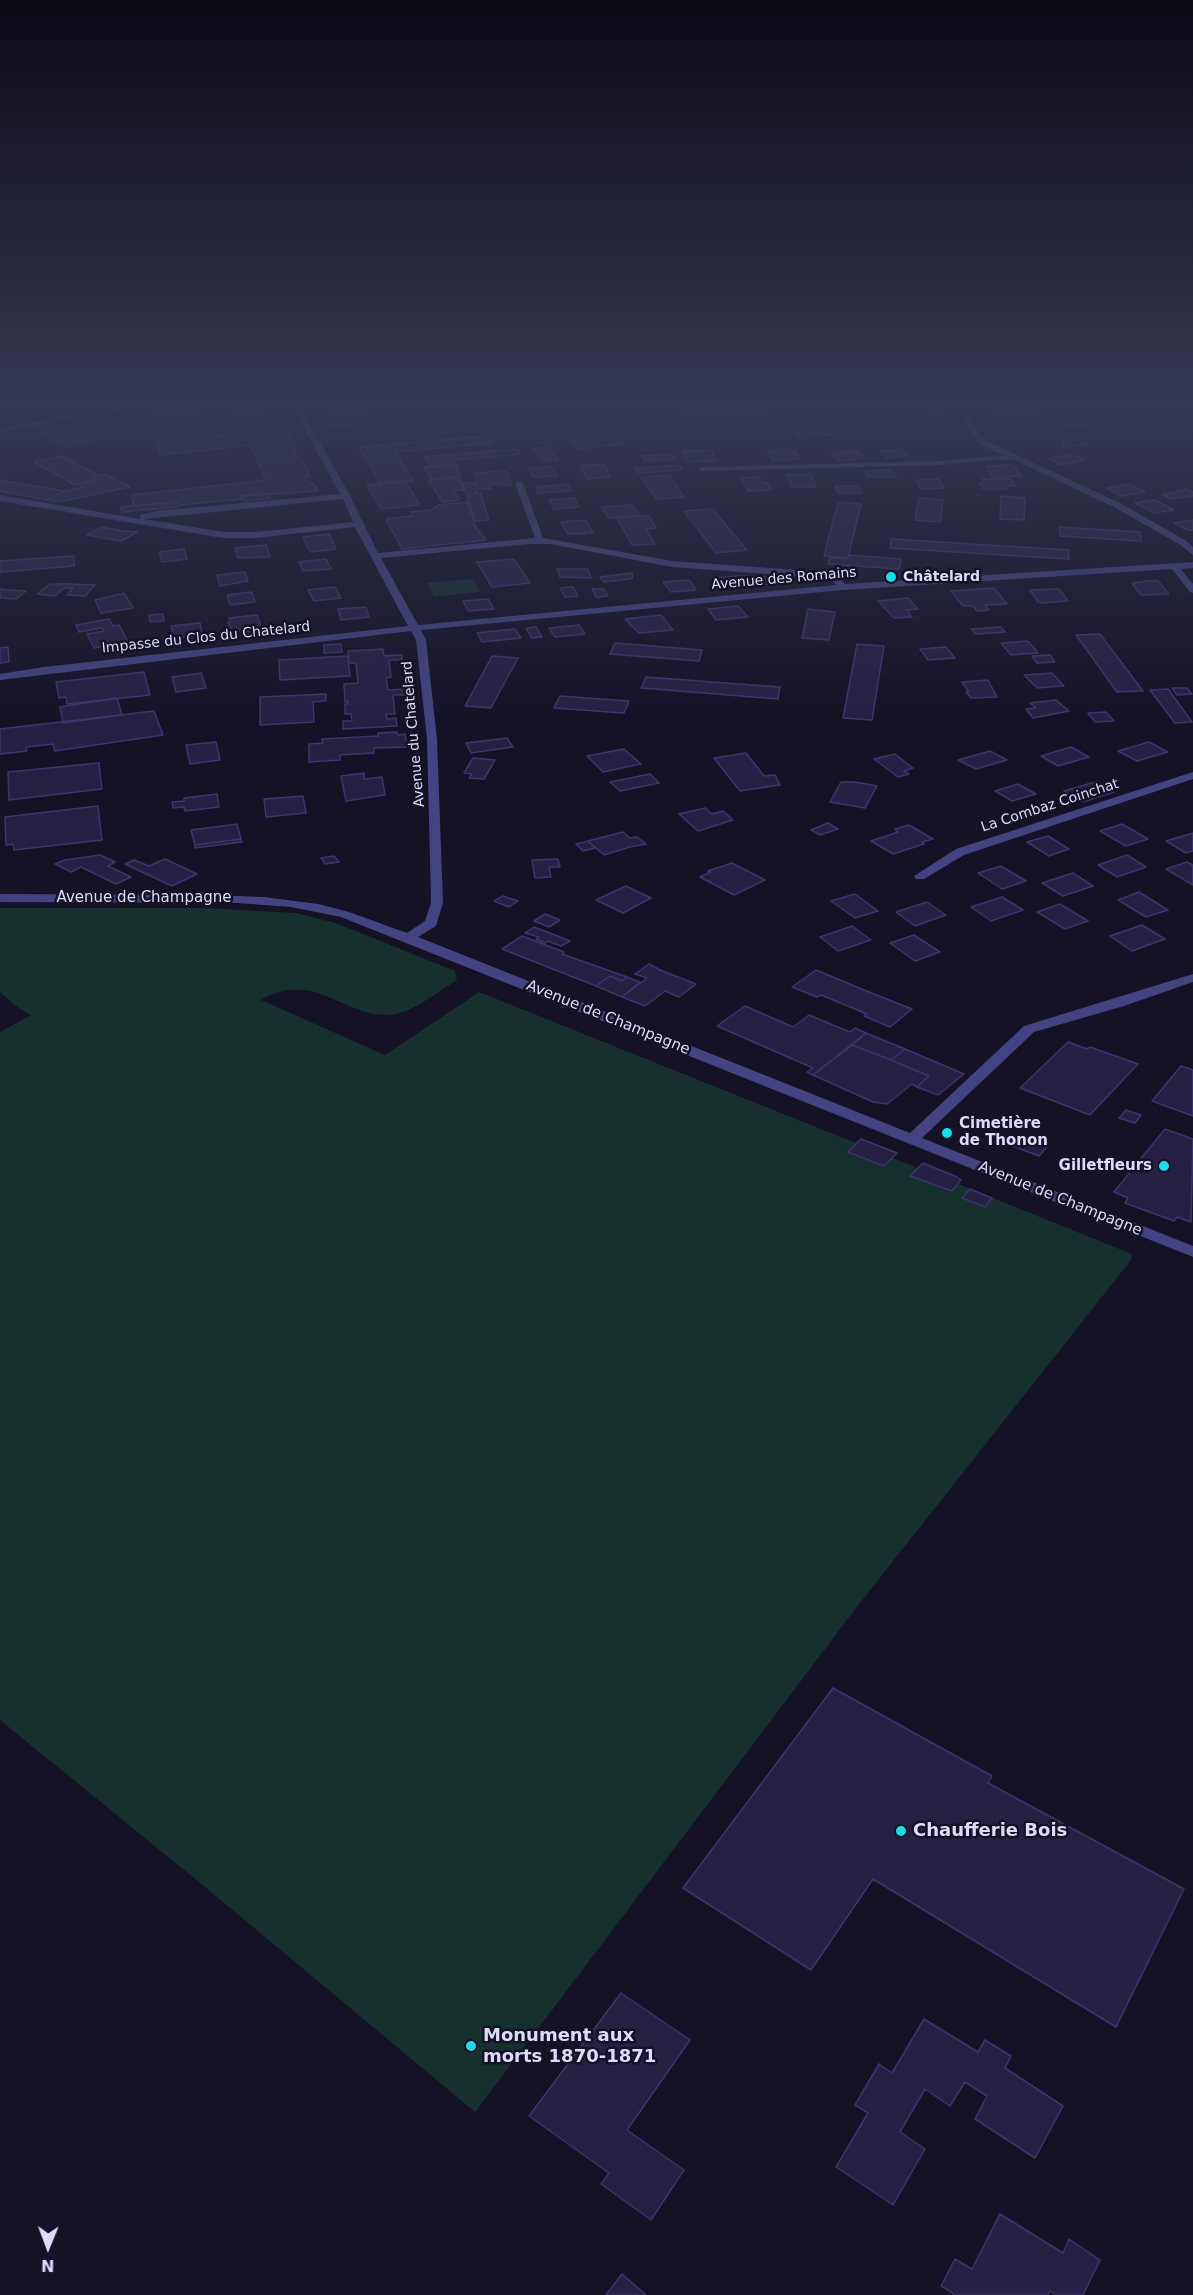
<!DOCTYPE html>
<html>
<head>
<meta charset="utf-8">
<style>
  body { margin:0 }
  #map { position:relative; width:1193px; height:2295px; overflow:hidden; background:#151226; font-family:"DejaVu Sans",sans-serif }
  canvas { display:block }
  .north { position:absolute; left:18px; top:2217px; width:60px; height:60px; -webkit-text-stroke:4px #151226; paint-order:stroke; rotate:181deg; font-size:16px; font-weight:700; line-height:24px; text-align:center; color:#dddbfb }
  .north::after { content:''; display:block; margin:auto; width:21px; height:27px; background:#dddbfb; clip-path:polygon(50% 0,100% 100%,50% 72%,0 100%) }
</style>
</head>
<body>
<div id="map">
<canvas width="1193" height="2295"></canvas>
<div class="north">N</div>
</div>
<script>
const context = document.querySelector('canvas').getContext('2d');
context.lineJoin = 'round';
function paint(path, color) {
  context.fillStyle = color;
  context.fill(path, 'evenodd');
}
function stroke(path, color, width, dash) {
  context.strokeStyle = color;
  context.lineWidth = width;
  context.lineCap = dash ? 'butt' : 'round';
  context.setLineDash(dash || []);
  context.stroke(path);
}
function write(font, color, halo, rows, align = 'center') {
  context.font = font + ' "DejaVu Sans",sans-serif';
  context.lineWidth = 5;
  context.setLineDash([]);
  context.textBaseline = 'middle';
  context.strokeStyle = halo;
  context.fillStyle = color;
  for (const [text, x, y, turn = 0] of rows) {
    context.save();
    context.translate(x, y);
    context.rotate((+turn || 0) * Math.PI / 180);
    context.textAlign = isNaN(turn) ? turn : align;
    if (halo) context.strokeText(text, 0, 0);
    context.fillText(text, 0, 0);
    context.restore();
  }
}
const green = new Path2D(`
  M65 425 70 426 99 441 64 448 35 433Z
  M473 579 480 592 434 597 427 583Z
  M0 908H205L296 913 336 923 455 971 457 980C439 991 417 1009 396 1014 349 1023 315 967 261 1000L385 1055 479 992 856 1143 861 1139 897 1153 893 1158 917 1168 923 1163 957 1177 961 1180 958 1184 1132 1254 1131 1260 856 1608 475 2112 205 1887 0 1720V1032L31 1015 17 1007 0 992Z`);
const building = new Path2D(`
  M325 402H427L430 406 365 410 369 423 332 425Z
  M455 402 474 403 479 408 459 410Z
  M555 402H587L584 403 591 410 567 412Z
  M666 402H706L708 404 704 405 706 407 712 409 777 402 784 410H779L783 414 686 417 678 416 675 412H678Z
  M817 402H928L929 403 829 408Z
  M1062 404 1064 405 989 411Z
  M1064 405 1073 411 999 418 991 412Z
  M194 406 207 437 230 435 228 432 288 426 291 432H287L297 451H293L296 457H300L310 476 305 477 309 483H313L318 491 241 496 242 499 179 505 178 502 134 506 131 495 266 480 250 445 161 455 145 410Z
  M261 406 265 415 242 417 231 414 230 412 238 410V408Z
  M938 410 945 415 928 417 921 411Z
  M1090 418 1096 421 1089 422 1093 424 1069 427 1059 421Z
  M606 428 622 444 580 449 565 432Z
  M822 429 830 435 799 437 794 431Z
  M487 436 492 443 395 452 413 481 380 484 359 447Z
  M1079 440 1087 445 1065 448 1061 445H1065L1061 442Z
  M548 447 559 460 544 461 533 448Z
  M516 449 520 454 454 460 457 465 432 467 424 457Z
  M711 450 716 461 687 462 683 451Z
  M903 450 908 456 886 458 880 451Z
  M768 451H795L800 459 772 460Z
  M858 451 864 458 838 461 831 453Z
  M672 454 675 459 645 461 641 456Z
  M1070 455 1085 458 1079 459 1083 461 1061 465 1048 458Z
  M62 456 100 476 93 478 97 480 75 485 34 462Z
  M604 464 611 477 587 479 580 466Z
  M457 465 460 477 432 480 424 467Z
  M679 465 683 470 639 473 635 468Z
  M1013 465 1022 476 993 477 986 466Z
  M553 467 557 476 533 477 529 468Z
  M891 470 897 477H868L864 471Z
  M506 471 511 485 490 484 491 489H479L474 493H480L489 520 475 521 463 483H477L474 473Z
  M106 474 130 487 58 502 46 500 64 491 84 487 79 484 97 480 93 478Z
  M811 474 816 487H792L787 475Z
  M669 475 684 497 656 499 641 477Z
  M460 477 464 490 453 491 460 500 443 502 428 480Z
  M759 477 762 483H768L772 490 748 491 741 478Z
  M939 479 944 488 921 489 916 480Z
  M982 479H1011L1016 486H1006L1008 489H983L980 483H984Z
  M0 480 64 491 46 500 0 491Z
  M405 481 420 505 381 509 367 485Z
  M569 484 572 491 538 493 536 487Z
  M1129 484 1145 492 1122 496 1106 488Z
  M835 486H858L862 493H838Z
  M1186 489 1193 492V496L1171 499 1162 495Z
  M268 493 270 499 243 501 241 496Z
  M1001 496 1025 498 1024 520 1000 519Z
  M574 498 579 507 554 509 549 500Z
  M919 498 943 500 940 522 915 520Z
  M1155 500 1174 510 1154 513 1135 503Z
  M178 502 179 507 122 512 121 507Z
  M468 502 475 526 486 540 402 549 386 519 413 516 411 512 431 510 439 505Z
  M838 502 861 504 848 558 824 556Z
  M632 505 640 516 609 518 602 507Z
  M713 509 730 530 747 550 716 553 684 511Z
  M640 516H649L656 528 646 529 655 544 632 545 617 518Z
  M586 520 593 533 568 534 561 522Z
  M1193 520V530H1188L1174 523Z
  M102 527 123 531 138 532 121 541 87 535Z
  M1059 527 1140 532 1141 541 1060 536Z
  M329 534 336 549 310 552 303 537Z
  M891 539 1068 550 1069 559 890 548Z
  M266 545 270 557 238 558 235 548Z
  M184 549 187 559 162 562 159 552Z
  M848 555 901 559 899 569 828 564 830 558H848Z
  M74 556V566L0 572V561Z
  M326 559 331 569 303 571 299 562Z
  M514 559 530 583 492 587 477 562Z
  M557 569H588L591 578 560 577Z
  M245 572 248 581 220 586 217 575Z
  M632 573 633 578 623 580 604 582 600 577Z
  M738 576 783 577 786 580 777 581 779 583 723 587 716 578Z
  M689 580 696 590 671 592 663 582Z
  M1147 581H1158L1169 594 1141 595 1132 583Z
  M50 584H70L95 585 85 596 67 595 73 588H64L55 596 37 594Z
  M335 587 341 598 314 601 308 590Z
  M573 587 578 596 565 597 560 588Z
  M994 588 1007 604 985 605 989 610 977 611 973 606H963L951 591Z
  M0 589 7 590 26 591 16 599 0 598Z
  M592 589H604L608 596 596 597Z
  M1059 589 1068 601 1042 603 1038 602 1030 590Z
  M252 592 255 602 230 605 227 595Z
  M124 593 133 608 101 613 95 600Z
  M908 598 918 609 907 610 912 617 894 618 878 601Z
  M488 599 494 609 468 611 463 601Z
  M738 606 748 617 716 620 708 609Z
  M366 607 369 617 341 620 338 609Z
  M808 609 835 612 829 640 802 638Z
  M163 614 164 621 150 622 149 615Z
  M257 615 262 630 242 632 241 629 232 630 228 623 230 622 229 618Z
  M661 615 673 630 639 633 625 619Z
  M109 619 113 626 119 625 130 646 113 649 111 645 94 648 87 634 104 631 102 628 79 632 76 625Z
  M200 623 202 636 174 638 171 626Z
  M579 625 585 634 555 637 549 628Z
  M536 627 542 637 532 638 526 628Z
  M1001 627 1005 632 976 634 971 629Z
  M515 629 521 638 482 642 477 633Z
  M1100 634 1143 691 1117 692 1076 635Z
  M1028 641 1038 653 1011 655 1001 643Z
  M615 643 702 650 699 661 610 654Z
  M341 644 342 652 324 653V645Z
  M857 644 884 646 872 720 843 718Z
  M8 647 9 662 0 663V648Z
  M946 647 955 658 928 660 920 649Z
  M383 649 384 656 402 655V660H389L391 677 386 678 388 690 406 689V695H393L395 714H386L387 719 396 718 397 726 343 729V721H352L351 714H345V704H348V701L345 702 344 684 358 683 356 663H349L348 651Z
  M1050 655 1055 662 1037 663 1032 656Z
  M348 656 350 676 280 680 279 660Z
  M492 656 518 658 491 708 465 706Z
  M144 672 150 695 67 704 66 697 59 698 56 682Z
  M201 673 206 688 176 692 172 677Z
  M1052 673 1064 686 1037 688 1024 675Z
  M646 677 780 687 778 699 641 688Z
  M988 680 997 697 971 698 966 692H969L962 682Z
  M1172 688H1187L1192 694 1177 695Z
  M1168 689 1192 722 1175 723 1150 690Z
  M326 694V701L313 702 314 722 260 725V697Z
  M560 696 629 701 624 713 554 708Z
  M117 698 122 715 63 723 60 707Z
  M1056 700 1069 711 1033 718 1026 709 1036 708 1030 703Z
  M154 711 163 735 55 751 53 744 26 747 27 751 0 754V729Z
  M1106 712 1114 721 1095 722 1088 713Z
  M397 732 398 735 405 734 407 747 374 748V753L340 755V760L309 762V744L323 743 322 739 378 736V733Z
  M507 738 513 747 471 753 466 743Z
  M216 742 220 760 190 764 186 745Z
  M1149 742 1168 752 1137 761 1118 751Z
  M1071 747 1089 757 1058 766 1041 756Z
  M624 749 641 764 603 772 587 756Z
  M990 751 1007 760 976 769 958 760Z
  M746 753 764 776 775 775 780 785 740 791 714 758Z
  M895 754 913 768 904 771 909 774 898 777 874 759Z
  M473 758 495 760 484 779 469 778 472 774 464 773Z
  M99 763 102 789 9 800 8 772Z
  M364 773V779L382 777 385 795 346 801 341 776Z
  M650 774 659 783 620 791 610 782Z
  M841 782H855L877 786 865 808 830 802Z
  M1095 782 1114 792 1083 802 1064 791Z
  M1018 784 1036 794 1012 801 995 791Z
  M217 794 219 807 185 811 184 807 173 808 172 802 184 801V798Z
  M303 796 306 813 266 817 264 799Z
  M98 806 102 840 14 850 13 844 6 845 5 817Z
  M705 808 712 814 723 811 733 820 698 831 679 814Z
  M828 823 838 829 820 835 811 830Z
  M237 824 241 839 195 845 191 830Z
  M1122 824 1148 839 1126 846 1100 831Z
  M909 825 933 839 922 842 924 844 893 854 871 841 898 832 895 829Z
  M623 832 630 838 637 837 646 844 630 847 604 855 588 841Z
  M1193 833V851L1186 853 1166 841Z
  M1048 836 1069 849 1049 856 1027 842Z
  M241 839 242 842 195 848V845Z
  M588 841 595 848 583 851 576 844Z
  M100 855 115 862 108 866 131 877 116 884 81 867 71 872 55 864 65 860Z
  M1127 855 1146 867 1117 877 1098 865Z
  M334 856 339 862 325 864 321 858Z
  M165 859 197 874 172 886 125 864 134 860 149 866Z
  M558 859 560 867H549L551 877 535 878 532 860Z
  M1187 862 1193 865V885L1166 869Z
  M732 863 765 880 734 895 700 877 711 872 708 871Z
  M1001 866 1026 881 1002 889 978 873Z
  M1073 873 1093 886 1063 896 1042 883Z
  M626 886 651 898 623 913 596 900Z
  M1139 892 1168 910 1146 917 1118 900Z
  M855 894 878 911 855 918 831 901Z
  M503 896 518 901 509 907 494 901Z
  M1002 897 1023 910 991 921 971 907Z
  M927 902 946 915 915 926 896 912Z
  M1060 904 1088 921 1065 929 1037 912Z
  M545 914 560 920 549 927 534 921Z
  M1142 925 1165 939 1132 951 1110 936Z
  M852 926 871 940 838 951 820 937Z
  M534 927 547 932 570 941 561 946 548 941 545 943 536 939 539 937 525 933Z
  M914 935 940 952 915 961 890 943Z
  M522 936 564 952 562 954 627 977 622 981 610 976 596 986 502 949Z
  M649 964 660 970 696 984 679 997 665 991 645 1006 622 997 647 978 635 974Z
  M816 970 864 990 912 1009 890 1027 864 1016 867 1014 821 995 817 997 792 987Z
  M610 976 622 981 627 977 640 982 622 997 596 986Z
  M745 1006 793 1027 809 1015 850 1032 855 1028 866 1033 813 1075 807 1072 813 1068 717 1026Z
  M866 1033 905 1049 891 1060 852 1045Z
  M1068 1042 1087 1049 1090 1047 1138 1064 1090 1115 1020 1088Z
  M852 1045 891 1060 929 1076 917 1087 912 1084 887 1104 873 1102 813 1075Z
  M905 1049 964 1074 938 1095 917 1087 929 1076 891 1060Z
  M1181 1066 1193 1070V1116L1152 1101Z
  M1126 1110 1141 1115 1135 1123 1119 1118Z
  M1165 1129 1193 1139 1191 1222 1177 1217 1174 1221 1125 1203 1128 1198 1114 1192Z
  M1015 1135 1047 1147 1039 1156 1007 1144Z
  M861 1139 897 1153 884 1166 848 1152Z
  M923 1163 957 1177 961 1180 952 1191 910 1176Z
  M970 1189 992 1198 985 1207 962 1198Z
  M833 1688 992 1776 988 1783 1184 1889 1116 2027 873 1879 811 1970 683 1888Z
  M621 1993 690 2040 627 2130 684 2170 651 2220 601 2184 609 2173 529 2116Z
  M924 2019 978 2052 985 2040 1011 2056 1005 2068 1063 2106 1035 2158 975 2119 987 2096 965 2082 950 2106 925 2089 900 2132 925 2149 893 2205 836 2167 868 2113 855 2105 879 2064 892 2073Z
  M1000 2214 1063 2253 1069 2239 1100 2260 1083 2295H1056L1050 2291 1048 2295H956L941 2286 955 2259 972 2269Z
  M622 2274 646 2295H606Z`);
const minor = new Path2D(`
  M168 402H189L87 415 0 433V429L87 411Z
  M290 402H298L350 496 378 553 535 538 515 483 519 481 523 483 543 538 672 561 824 572 838 576 845 584 1193 562V568L1181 569 1193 584V593L1190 592 1172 569 843 590 421 630 426 640 437 739 443 903 436 926 418 937 910 1133 1024 1026 1193 974V982L1124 1006 1034 1032 922 1138 1193 1246V1257L341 917 291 907 237 903 0 902V894L210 895 264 897 318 904 349 912 407 933 425 921 431 903 427 739 416 640 411 631 0 680V674L44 667 408 626 355 527 256 538H223L0 501V495L140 519V515L157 511 340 494ZM343 499 353 522 256 532H223L144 519ZM530 544H551L672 567 824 578 832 580 836 585 418 625 381 558Z
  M957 402H964L977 429 987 441 1120 503 1185 540 1193 547V555L1179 544 1114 507 1012 459 941 465 702 471 698 469 702 467 941 461 1004 455 981 445 969 429Z
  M1193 772V779L964 855 924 879H916L914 876 956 849Z`);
const markers = [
  [891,577,6,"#1adde8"],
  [947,1133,6,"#1adde8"],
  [1164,1166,6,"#1adde8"],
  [901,1831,6,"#1adde8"],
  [471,2046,6,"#1adde8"]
];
const farPoinames = [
  ["Châtelard",903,577]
];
const farStreetnames = [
  ["Avenue des Romains",784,579,-5],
  ["Impasse du Clos du Chatelard",206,638,-6],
  ["Avenue du Chatelard",414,734,-95],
  ["La Combaz Coinchat",1050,806,-18]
];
const streetNames = [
  ["Avenue de Champagne",144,898],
  ["Avenue de Champagne",608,1018,22],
  ["Avenue de Champagne",1060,1199,22]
];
const poiNames = [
  ["Cimetière",959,1124],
  ["de Thonon",959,1141],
  ["Gilletfleurs",1152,1166,"right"]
];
const nearPoinames = [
  ["Chaufferie Bois",913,1831],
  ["Monument aux",483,2036],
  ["morts 1870-1871",483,2057]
];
paint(green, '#16302d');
paint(building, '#262045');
stroke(building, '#3d346f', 1.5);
paint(minor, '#424380');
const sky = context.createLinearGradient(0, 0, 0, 723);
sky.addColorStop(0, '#0c0a15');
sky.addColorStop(0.56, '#353952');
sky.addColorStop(1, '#35395200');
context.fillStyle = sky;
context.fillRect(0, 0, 1193, 723);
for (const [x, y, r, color] of markers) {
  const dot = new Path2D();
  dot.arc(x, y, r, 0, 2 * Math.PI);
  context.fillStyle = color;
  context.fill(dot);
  stroke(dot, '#151226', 2);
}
write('bold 14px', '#dddbfb', '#151226', farPoinames, 'left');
write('14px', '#dddbfb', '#151226', farStreetnames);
write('15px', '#dddbfb', '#151226', streetNames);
write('bold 15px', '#dddbfb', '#151226', poiNames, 'left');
write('bold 18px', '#dddbfb', '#151226', nearPoinames, 'left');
</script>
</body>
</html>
